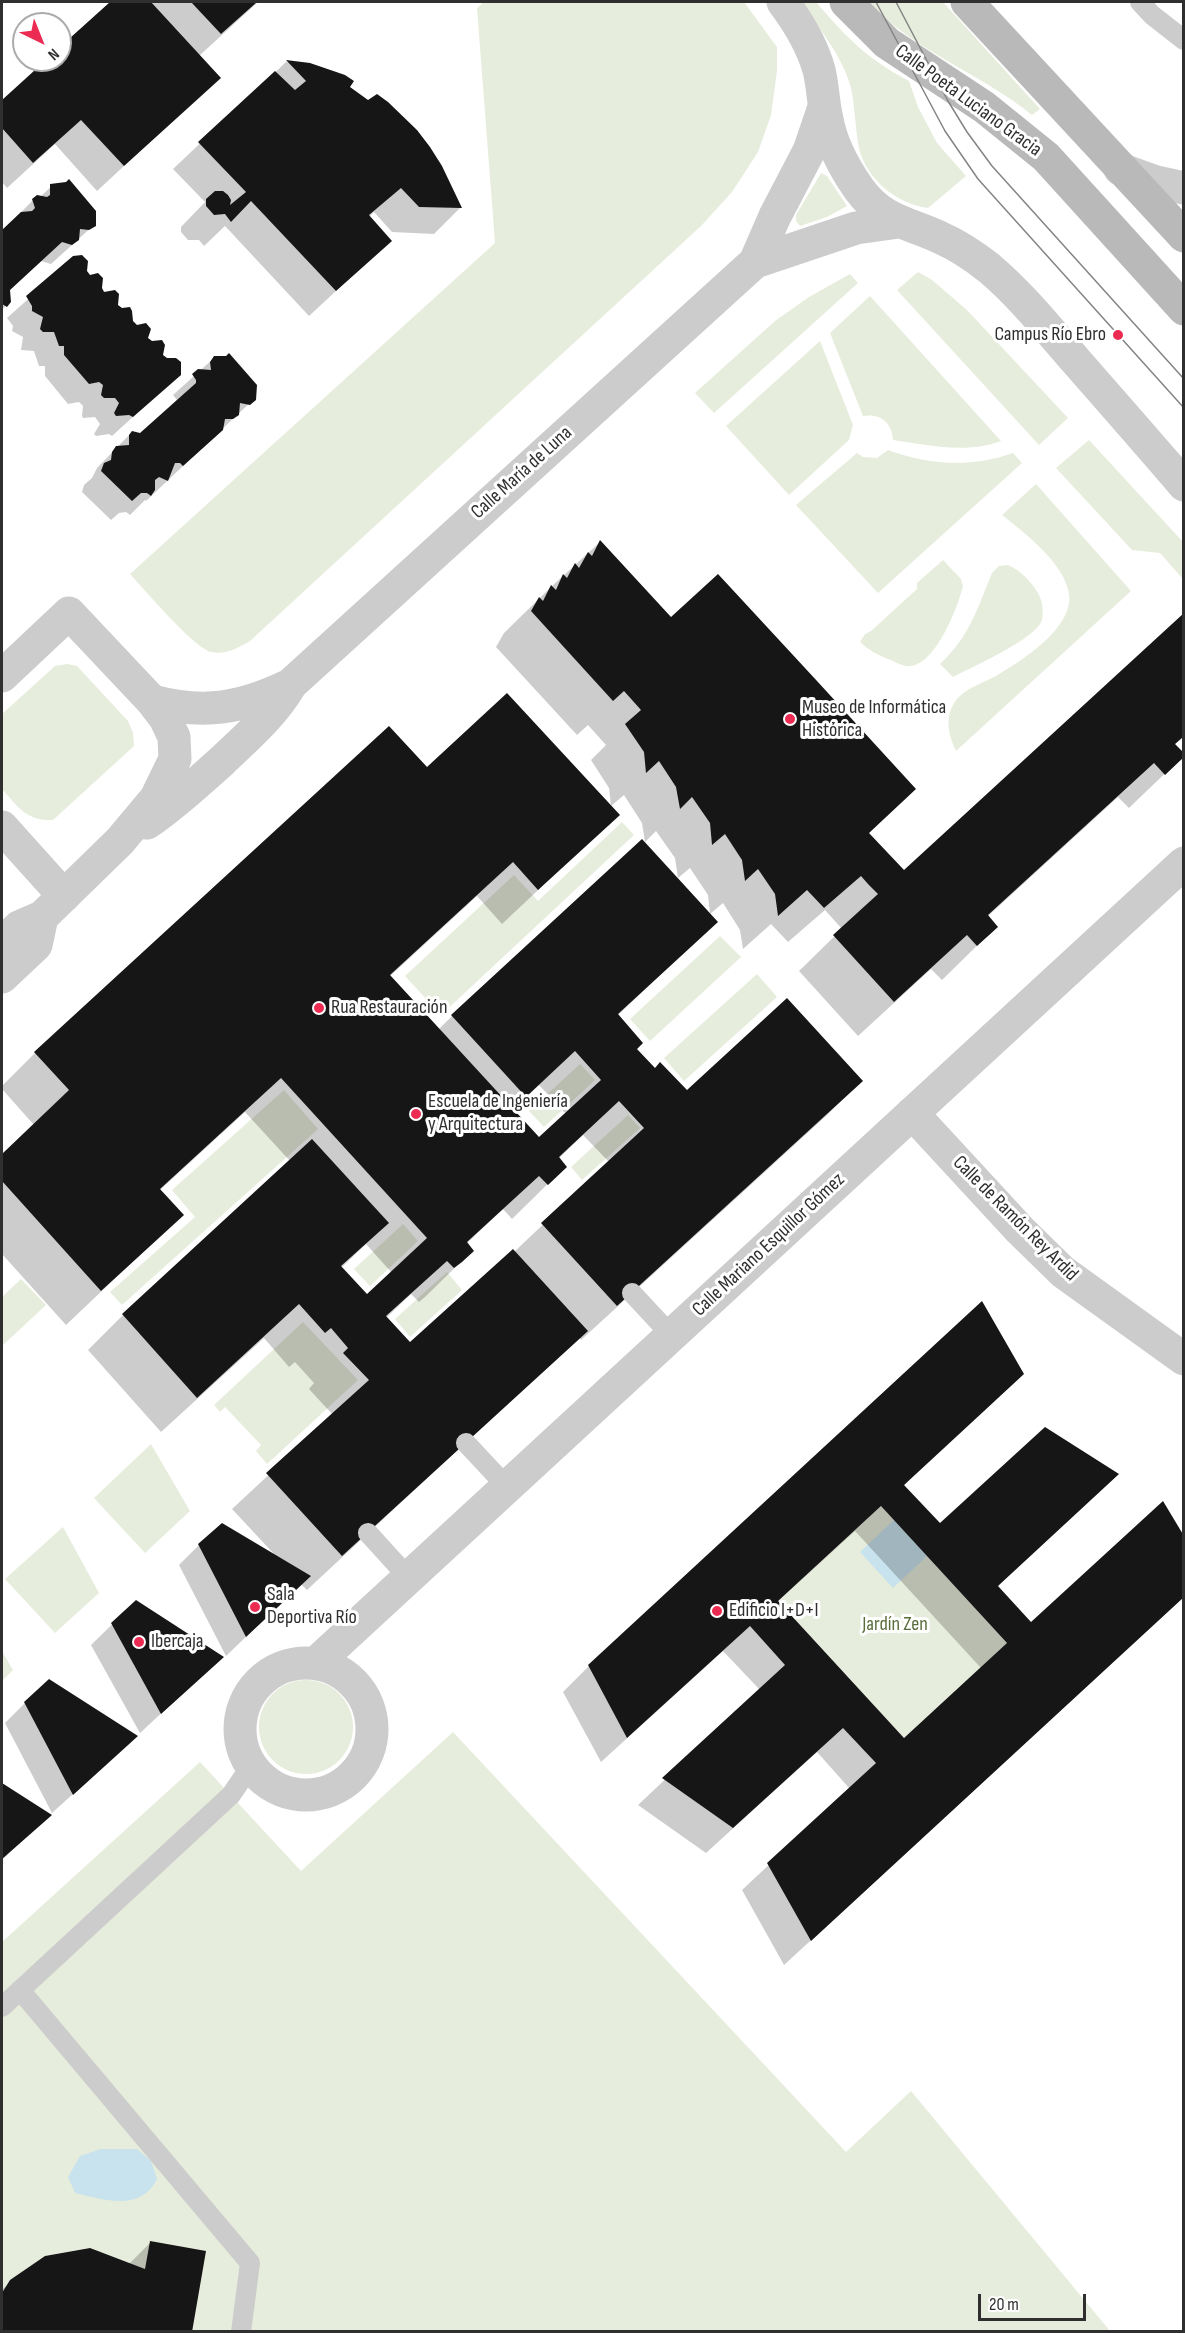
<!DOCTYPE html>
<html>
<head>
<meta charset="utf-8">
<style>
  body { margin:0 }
  #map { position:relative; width:1185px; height:2333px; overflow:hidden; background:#fff; font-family:"Sofia Sans Condensed",sans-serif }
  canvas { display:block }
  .frame { position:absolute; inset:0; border:3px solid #2f2f2f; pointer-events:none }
  .north { position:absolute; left:12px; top:12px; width:60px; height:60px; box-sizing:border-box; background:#fff; border:2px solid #acacac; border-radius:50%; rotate:137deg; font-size:16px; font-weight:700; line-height:24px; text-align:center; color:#2f2f2f }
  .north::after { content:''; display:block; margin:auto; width:21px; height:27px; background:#ec2b52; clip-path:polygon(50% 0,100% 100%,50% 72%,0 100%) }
  .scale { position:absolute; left:978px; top:2294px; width:108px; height:27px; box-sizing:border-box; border:3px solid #2f2f2f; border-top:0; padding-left:8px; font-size:18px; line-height:21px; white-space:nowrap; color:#2f2f2f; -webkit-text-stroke:4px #fff; paint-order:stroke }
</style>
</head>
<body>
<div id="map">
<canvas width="1185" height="2333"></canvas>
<div class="frame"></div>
<div class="north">N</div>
<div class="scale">20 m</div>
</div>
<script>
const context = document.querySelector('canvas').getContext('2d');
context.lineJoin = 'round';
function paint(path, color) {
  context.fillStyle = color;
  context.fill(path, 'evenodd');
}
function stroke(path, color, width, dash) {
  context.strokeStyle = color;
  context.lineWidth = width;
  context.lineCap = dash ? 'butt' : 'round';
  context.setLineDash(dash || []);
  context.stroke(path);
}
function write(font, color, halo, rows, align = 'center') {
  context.font = font + ' "Sofia Sans Condensed",sans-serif';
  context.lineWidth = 6;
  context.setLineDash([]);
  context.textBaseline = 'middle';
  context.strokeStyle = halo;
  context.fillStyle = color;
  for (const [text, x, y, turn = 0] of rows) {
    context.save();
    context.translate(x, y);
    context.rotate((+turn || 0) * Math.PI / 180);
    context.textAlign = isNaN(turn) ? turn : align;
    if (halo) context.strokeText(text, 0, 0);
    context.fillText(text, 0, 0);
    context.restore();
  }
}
const green = new Path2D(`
  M484 2H744L777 47V71L771 115 758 152 732 192 701 226 250 641C238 648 226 655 211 652 193 647 145 590 130 574L495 243 477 8Z
  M798 2H816C846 37 867 59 909 81L918 107 937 143 966 176 928 208C897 204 866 179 859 148 855 128 855 107 851 88 842 55 819 27 798 2Z
  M868 2H943L1040 109 1032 115C980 73 914 51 868 2Z
  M821 173 827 176 847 206 827 217 800 226 796 221V215Z
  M918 272 932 280 967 310 1068 418 1039 445 897 290Z
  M850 274 858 283 714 413 695 393 775 321 809 297Z
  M870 296 1001 441C967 454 927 445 893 440 892 422 880 413 863 416L830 333Z
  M820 341 853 425 849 440 789 495 726 426Z
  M1089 440 1183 542V579L1160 553 1132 550 1056 468Z
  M888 450C929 465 971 468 1013 453L1022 463 878 593 796 505 857 453 863 457 877 458Z
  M1036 484 1131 591 956 751C948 734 944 715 957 699 966 688 983 683 996 676 1021 661 1074 628 1069 594 1065 564 1025 533 1002 515Z
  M943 560 961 579 963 586C958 607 934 670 906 666 900 665 894 661 888 659 878 655 868 650 860 642L865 634 871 631 917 589V583Z
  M1008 565C1020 570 1031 581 1038 593 1042 600 1044 611 1042 620 1036 639 972 667 953 677L940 664C970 636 977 609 992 573L999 566Z
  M67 664 77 666 128 721 133 733 134 746 53 820C26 821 18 807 2 789V714L55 666Z
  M622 822 634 835 441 1015 405 976 514 875 538 901Z
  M720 936 741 957 650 1041 630 1019Z
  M757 974 777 997 684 1081 664 1058Z
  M580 1064 595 1080 544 1127 529 1111Z
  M284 1090 318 1129 122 1305 110 1292 195 1217 172 1190Z
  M628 1115 640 1128 582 1180 571 1167Z
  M403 1224 418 1241 370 1286 354 1269Z
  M447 1272 462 1290 410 1337 395 1319Z
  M21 1279 46 1305 2 1346V1297Z
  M303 1322 358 1380 267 1464 256 1451 261 1445 225 1407 220 1412 214 1405Z
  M151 1444 190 1511 145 1553 94 1498Z
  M881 1506 1007 1643 904 1738 778 1601Z
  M63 1527 99 1593 55 1633 5 1579Z
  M2 1651 13 1670 2 1681Z
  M259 1727a47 47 0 1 1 94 0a47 47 0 1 1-94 0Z
  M453 1732 846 2152 911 2091 1110 2331H192L150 2241 145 2269 89 2248 45 2256 10 2280 2 2293V1942L200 1762 301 1871Z`);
const water = new Path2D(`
  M894 1520 927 1556 893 1588 860 1552Z
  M101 2149H137L151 2161 157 2179C141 2212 104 2200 75 2193L68 2177 80 2156Z`);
const shadow = new Path2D(`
  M113 2H258L199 56 219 78 97 191 55 144 7 188 2 182V102L48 60H60V49Z
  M286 62 310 65 348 87 460 208 434 234 392 232 374 212 369 217 390 241 309 316 225 226 204 246 199 240H188L181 232V227L205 202 173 169Z
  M66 183 94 225 51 264 41 261 9 291V302L2 310V232L33 200 40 197 54 184Z
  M74 258 180 374 112 436 109 434 96 436 94 434 100 424 95 417 83 418 82 416 83 406 79 402 68 404 45 376V366H39L34 351 21 350 23 337 12 331 13 326 7 318Z
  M214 358 254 399 146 501 145 500 130 515 126 512 119 513 111 520 82 492 84 485 92 478 97 468 132 432 141 434 177 400 173 395Z
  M600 542 671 620 913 789 868 834 904 872 1184 615V737L1174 745 1183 756 1129 808 1118 797 987 917 996 927 942 980 931 969 858 1036 799 971 842 929 825 910 788 942 771 924 743 949 740 930 723 903 710 914 708 895 690 868 678 878 675 858 656 831 645 842 642 823 624 795 611 806 609 788 591 760 606 745 588 725 577 735 496 647 504 633 551 587Z
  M427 769 618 815 502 924 477 896 389 977 438 1030 452 1016 716 922 617 1016 635 1049 655 1070 686 1092 861 1081 826 1116 581 1340 579 1337 307 1590 301 1584 226 1656 179 1565 199 1545 274 1554 232 1509 333 1415 309 1389 314 1383 295 1362 289 1367 264 1338 161 1432 88 1350 123 1315 290 1161 245 1112 160 1190 182 1215 66 1325 2 1254V1156L34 1125 2 1089V1086L35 1053ZM539 1085 566 1114 539 1139 512 1110ZM583 1135 609 1162 514 1252 410 1344 386 1318 411 1294 419 1302 425 1297 472 1251 466 1244 503 1209 512 1219 565 1167 558 1159ZM366 1244 392 1273 367 1296 341 1268Z
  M996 1400 903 1486 1031 1624 1184 1597 784 1965 742 1890 850 1789 817 1752 706 1853 638 1805 760 1690 723 1651 601 1762 563 1692 589 1666ZM855 1531 981 1668 904 1740 777 1602Z
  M136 1601 221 1658 140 1733 91 1645Z
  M25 1703 116 1755 52 1813 5 1723Z
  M2 1784 49 1815 2 1860Z
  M150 2243 190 2332H2V2290L11 2281 129 2264Z`);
const building = new Path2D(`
  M110 2H151L221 78 124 166 81 120 33 163 2 128V100L46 60H60V47Z
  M191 2H257L221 34Z
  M286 60 310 63 345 75 354 81 350 87 368 100 377 94 388 102 417 130 430 147 442 166 462 208 419 207 401 188 369 215 392 241 336 291 251 201 231 222 225 214 214 215 206 206V199L215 191H223L228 195 231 200 230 205 246 192 198 142 275 71 295 90 306 81Z
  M69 179 96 211V226L89 230 80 229 79 240 72 245 62 242 10 290 11 302 7 307 2 304V230L21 212 32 211 35 208 32 199 37 195 47 197 50 195V184L66 182Z
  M82 255 88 261 87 271 90 275 98 273 103 278 102 288 104 292 115 290 119 294 118 305 122 308 130 307 132 311 133 321 137 325 146 323 151 329 148 338 152 341 162 340 165 345 163 355 167 358H176L181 362V375L133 417 129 415 116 416 114 413 119 403 115 398H104L101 395 103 385 99 382 89 384 64 355V346H59L54 332H43L40 329 43 317 32 311V306L26 296 73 256Z
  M229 353 257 385 256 400 250 405 240 403 239 415 233 419H225L223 430 183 466 180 463H175L168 481 159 477 155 480V490L151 496 147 493H141L132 501 101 471 104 463 111 460 112 452 116 446 129 445V435L132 431 140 433 196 383V380L192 374 198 369 211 370 210 362 214 356H226Z
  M600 540 671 617 718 574 817 681 916 789 869 833 904 870 1184 613V736L1175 744 1184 753V757L1165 775 1154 763 988 915 998 927 977 946 967 935 894 1002 833 935 878 894 868 884 861 876 824 908 807 890 778 916 775 894 758 869 745 881 742 860 725 834 712 845 710 823 692 797 680 809 676 787 659 761 646 773 644 752 625 724 641 710 624 691 613 701 531 611 539 597 543 601 551 585 556 590 563 574 567 578 575 563 579 568 588 552 592 556Z
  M507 693 620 815 538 890 513 862 390 975 539 1137 601 1080 575 1051 526 1097 451 1015 642 839 718 922 618 1014 643 1043 637 1049 655 1068 660 1062 687 1090 787 998 863 1081 617 1306 541 1223 644 1128 619 1101 559 1157 567 1167 548 1185 539 1176 467 1242 474 1251 462 1262 454 1268 447 1261 386 1316 410 1342 513 1249 588 1331 342 1556 266 1473 369 1380 343 1353 348 1348 331 1328 325 1333 299 1304 197 1398 122 1314 312 1139 389 1223 341 1266 367 1294 427 1238 281 1078 160 1189 184 1215 101 1291 2 1181V1154L69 1090 34 1052 389 726 427 767Z
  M982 1301 1024 1374 904 1485 940 1523 1045 1427 1119 1474 998 1586 1031 1622 1163 1501 1184 1536V1597L811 1941 767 1863 876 1763 843 1728 733 1828 662 1778 785 1665 750 1626 627 1738 588 1665ZM881 1506 1007 1643 904 1738 778 1601Z
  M222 1523 311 1576 246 1637 198 1544Z
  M136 1600 224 1657 161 1714 111 1623Z
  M49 1679 138 1736 73 1795 24 1702Z
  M2 1783 52 1815 2 1859Z
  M150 2241 206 2251 192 2332H2V2293L10 2280 45 2256 90 2248 145 2269Z`);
const service = new Path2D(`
  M1140 2 1152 15 1184 40
  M632 1293 671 1335
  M466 1443 507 1487
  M368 1533 408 1577
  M20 1990 250 2263 241 2332
  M2 2007 231 1795 250 1767`);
const minor = new Path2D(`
  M783 2C798 22 812 45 819 70 823 86 823 103 827 119 831 143 845 169 859 189 882 221 906 222 939 237 957 245 974 256 989 268 1021 295 1048 329 1076 361 1112 402 1148 443 1184 485
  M1120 169 1156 182 1184 188
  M755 262 775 216 809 151 824 107
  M2 676 69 613 152 701 165 718 174 737 175 759 156 798 120 841 42 917 19 927 2 943
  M152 701C205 715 242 708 290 685L755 262 856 228 899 222
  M147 823C174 805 197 783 222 761 247 737 272 716 290 686
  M2 827 64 896
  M2 977 36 945 42 917
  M912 1113 1020 1230 1063 1272 1184 1359
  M240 1729a66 66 0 1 1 132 0a66 66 0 1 1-132 0Z
  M316 1663 1184 863`);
const secondary = new Path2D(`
  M846 2 887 43 984 107 1046 157 1184 309
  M967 2 1184 236`);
const tram = new Path2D(`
  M876 2 945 131 978 179 1184 408
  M896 2 948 101 967 132 992 166 1184 379`);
const markers = [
  [1118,335,6,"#ec2b52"],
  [790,719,6,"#ec2b52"],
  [319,1008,6,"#ec2b52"],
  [416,1114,6,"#ec2b52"],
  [255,1607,6,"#ec2b52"],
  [717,1611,6,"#ec2b52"],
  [139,1642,6,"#ec2b52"]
];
const streetNames = [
  ["Calle Poeta Luciano Gracia",968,101,36],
  ["Calle María de Luna",522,473,-42],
  ["Calle de Ramón Rey Ardid",1015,1219,45],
  ["Calle Mariano Esquillor Gómez",769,1245,-43]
];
const poiNames = [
  ["Campus Río Ebro",1106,335,"right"],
  ["Museo de Informática",802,708],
  ["Histórica",802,731],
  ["Rua Restauración",331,1008],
  ["Escuela de Ingeniería",428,1102],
  ["y Arquitectura",428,1125],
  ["Sala",267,1595],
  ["Deportiva Río",267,1618],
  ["Edificio I+D+I",729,1611],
  ["Ibercaja",151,1642]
];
const parkNames = [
  ["Jardín Zen",895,1625]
];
paint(green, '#e7eddc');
paint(water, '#c8e3ed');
paint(shadow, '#0003');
paint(building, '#161616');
stroke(service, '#ccc', 20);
stroke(minor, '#ccc', 33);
stroke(secondary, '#b9b9b9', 33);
stroke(tram, '#848484', 1.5);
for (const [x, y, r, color] of markers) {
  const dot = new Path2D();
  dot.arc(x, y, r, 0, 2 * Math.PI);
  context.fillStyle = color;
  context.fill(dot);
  stroke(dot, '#fff', 2);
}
write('20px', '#2f2f2f', '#fff', streetNames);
write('20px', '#2f2f2f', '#fff', poiNames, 'left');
write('20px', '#586d3a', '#fff', parkNames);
</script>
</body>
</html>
